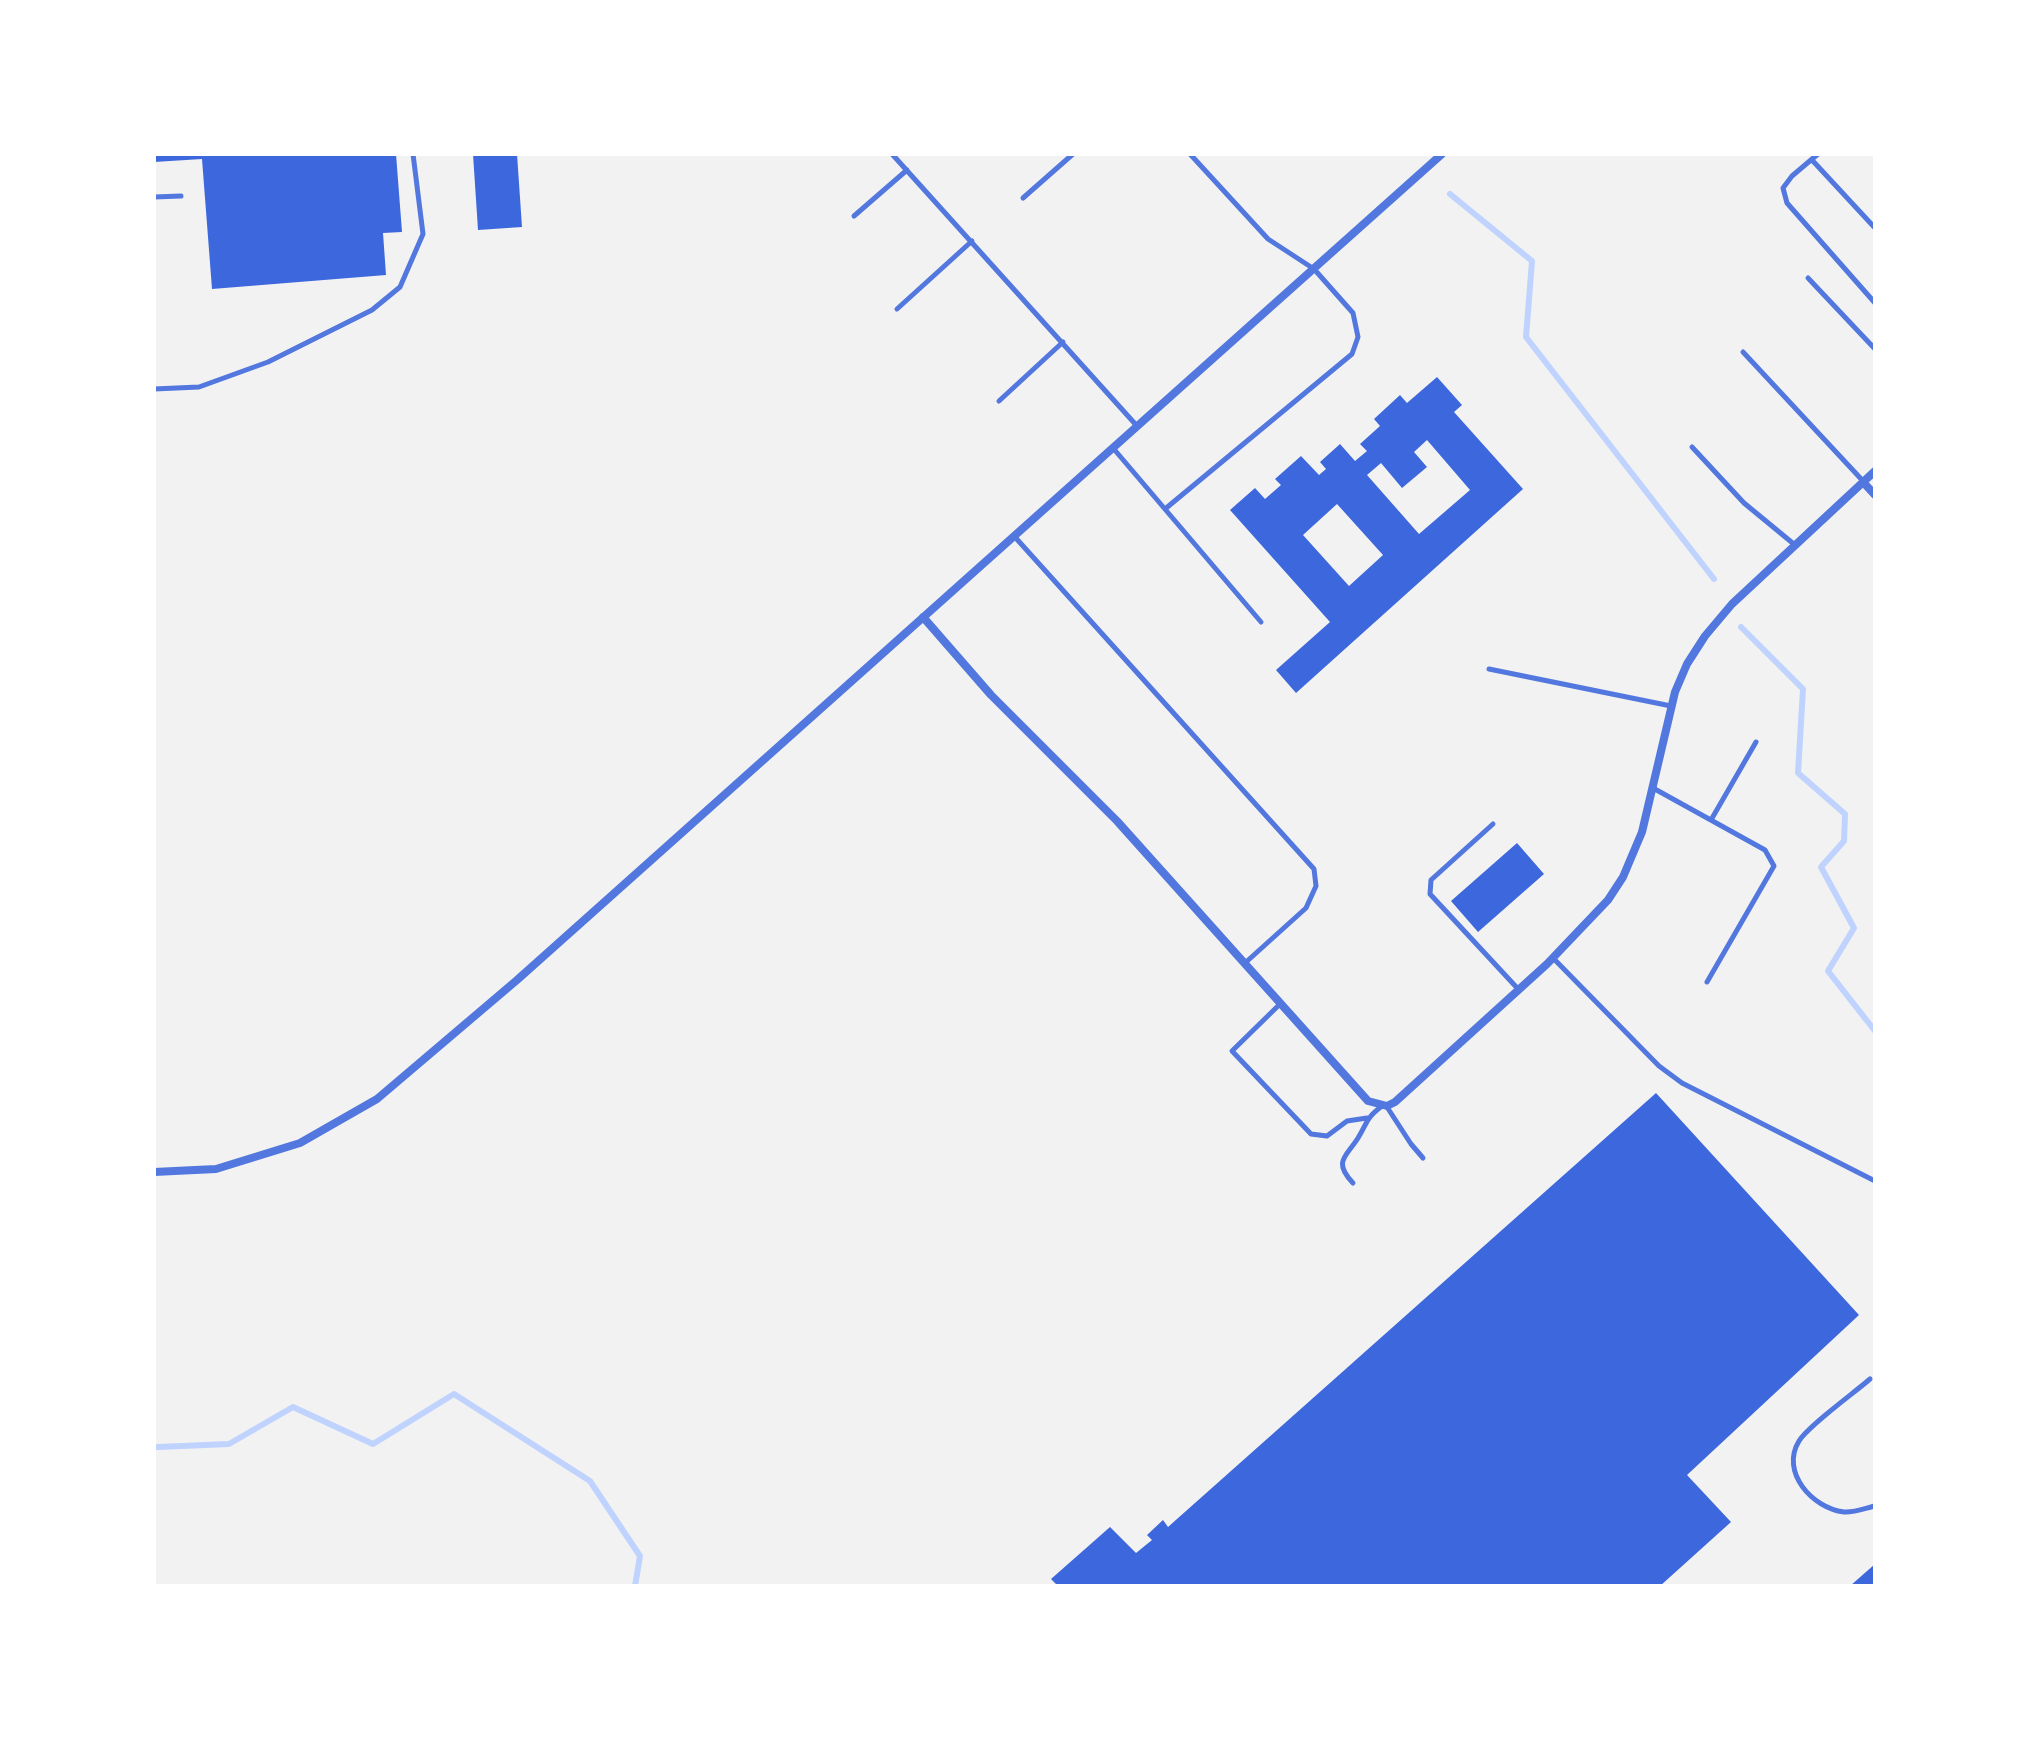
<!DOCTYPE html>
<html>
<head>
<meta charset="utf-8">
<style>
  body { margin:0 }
  #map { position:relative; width:2029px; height:1740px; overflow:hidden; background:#f2f2f2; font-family:"PT Sans Narrow",sans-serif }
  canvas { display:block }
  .frame { position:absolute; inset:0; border:156px solid #fff; pointer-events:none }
</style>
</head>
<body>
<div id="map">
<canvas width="2029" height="1740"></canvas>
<div class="frame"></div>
</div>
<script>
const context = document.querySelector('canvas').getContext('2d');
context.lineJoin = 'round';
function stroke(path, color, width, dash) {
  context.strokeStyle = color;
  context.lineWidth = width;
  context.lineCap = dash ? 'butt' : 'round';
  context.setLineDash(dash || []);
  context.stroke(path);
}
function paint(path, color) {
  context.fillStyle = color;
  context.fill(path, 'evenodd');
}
const stream = new Path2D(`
  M1450 194 1532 261 1526 337 1714 579
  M1741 627 1803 689 1798 773 1845 814 1844 841 1821 867 1854 928 1828 971 1875 1031
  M158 1447 229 1444 293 1407 373 1444 454 1394 590 1481 640 1556 635 1586`);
const building = new Path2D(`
  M154 154H396L402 232 383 233 386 275 212 289 202 159 154 162Z
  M473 154H517L522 227 478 230Z
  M1437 377 1462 405 1454 412 1523 489 1296 693 1276 670 1330 622 1230 510 1255 488 1265 499 1281 485 1275 479 1301 456 1319 475 1326 469 1320 462 1340 444 1355 461 1367 451 1360 444 1380 426 1374 419 1400 395 1407 403ZM1427 440 1470 490 1419 534 1367 475 1381 463 1402 488 1427 467 1414 452ZM1337 504 1383 555 1349 586 1303 535Z
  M1517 843 1544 874 1478 932 1451 901Z
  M1656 1093 1859 1315 1687 1475 1731 1522 1660 1586H1058L1051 1579 1110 1527 1136 1553 1152 1540 1147 1535 1163 1520 1168 1527Z
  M1875 1564V1586H1850Z`);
const service = new Path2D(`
  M892 154 1137 426
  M1818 154 1792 176 1783 188 1787 203 1875 303
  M1812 160 1875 228
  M154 197 181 196
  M1023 198 1073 154
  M854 216 907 170
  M1808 278 1875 349
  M897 309 972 241
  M1743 352 1863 481
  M154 389 199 387 268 362 372 310 400 287 423 234 413 154
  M999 401 1063 342
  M1692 447 1744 503 1795 545
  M1113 448 1261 622
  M1165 509 1352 354 1358 337 1353 313 1314 269 1268 239 1190 154
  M1014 536 1314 869 1316 886 1306 908 1245 963
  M1489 669 1671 706
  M1653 788 1765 850 1774 866 1707 982
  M1711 820 1756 742
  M1493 824 1431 880 1430 894 1519 990
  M1553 958 1659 1066 1682 1083 1875 1181
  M1280 1004 1232 1051 1311 1134 1327 1136 1347 1121 1367 1118
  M1387 1107 1411 1144 1423 1158
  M1353 1183C1332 1161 1347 1156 1358 1138 1368 1122 1365 1119 1382 1106
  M1870 1379C1854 1393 1808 1426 1799 1441 1780 1472 1812 1508 1844 1512 1853 1513 1866 1508 1875 1506`);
const minor = new Path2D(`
  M1863 482 1875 495
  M923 617 991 695 1117 821 1368 1101 1387 1106 1395 1102 1547 964 1608 900 1623 877 1642 832 1675 692 1687 664 1705 636 1732 604 1875 471
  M154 1172 216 1169 300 1143 377 1099 517 980 1442 154`);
stroke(stream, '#bfd3fe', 6);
paint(building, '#3d67dc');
stroke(service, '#5277de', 5);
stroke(minor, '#5277de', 8);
</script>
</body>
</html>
